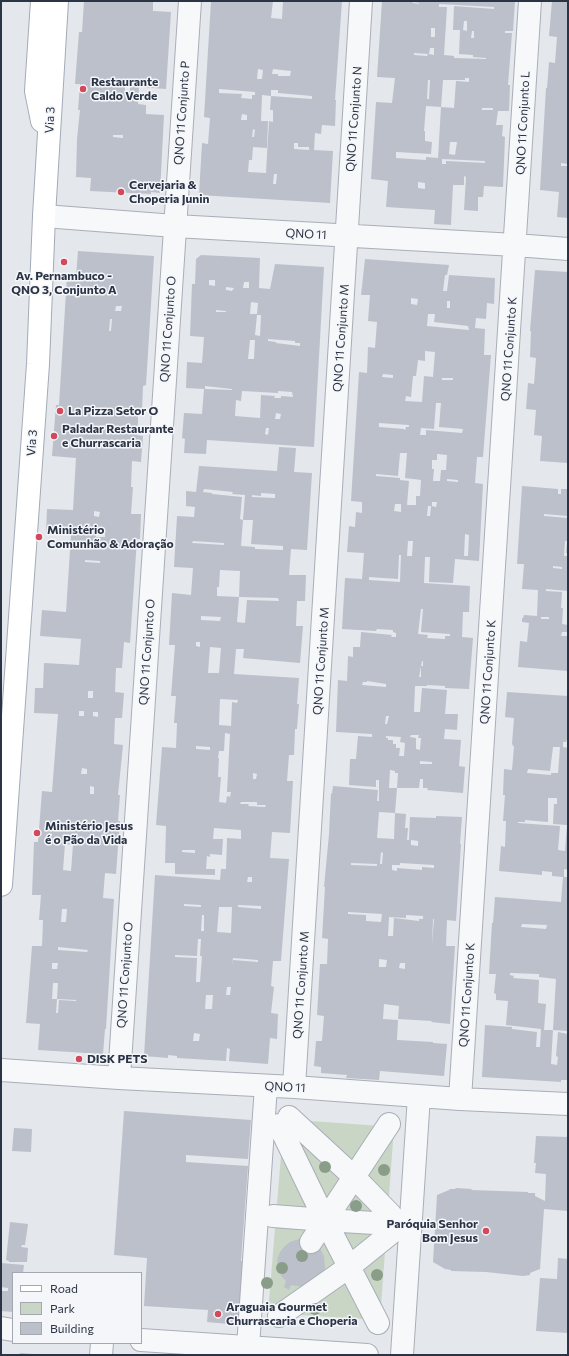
<!DOCTYPE html>
<html>
<head>
<meta charset="utf-8">
<style>
  body { margin:0 }
  #map { position:relative; width:569px; height:1356px; overflow:hidden; background:#e4e7ec; font-family:Commissioner,sans-serif }
  canvas { display:block }
  .frame { position:absolute; inset:0; border:2px solid #2b3445; pointer-events:none }
  .legend { position:absolute; left:12px; top:1272px; width:130px; height:72px; box-sizing:border-box; background:#f4f6f9; border:1px solid #a4a8b1; margin:0; padding:5px 7px; list-style:none; font-size:12px; color:#2b3445 }
  .legend li { display:flex; align-items:center; gap:8px; height:20px }
  .legend b { width:20px; border:1px solid #a4a8b1 }
</style>
</head>
<body>
<div id="map">
<canvas width="569" height="1356"></canvas>
<div class="frame"></div>
<ul class="legend">
<li><b style="height:5px;background:#fff"></b>Road</li>
<li><b style="height:11px;background:#c9d6c5"></b>Park</li>
<li><b style="height:11px;background:#bbc0ca"></b>Building</li>
</ul>
</div>
<script>
const context = document.querySelector('canvas').getContext('2d');
context.lineJoin = 'round';
function paint(path, color) {
  context.fillStyle = color;
  context.fill(path, 'evenodd');
}
function stroke(path, color, width, dash) {
  context.strokeStyle = color;
  context.lineWidth = width;
  context.lineCap = dash ? 'butt' : 'round';
  context.setLineDash(dash || []);
  context.stroke(path);
}
function write(font, color, halo, rows, align = 'center') {
  context.font = font + ' Commissioner,sans-serif';
  context.lineWidth = 3;
  context.setLineDash([]);
  context.textBaseline = 'middle';
  context.strokeStyle = halo;
  context.fillStyle = color;
  for (const [text, x, y, turn = 0] of rows) {
    context.save();
    context.translate(x, y);
    context.rotate((+turn || 0) * Math.PI / 180);
    context.textAlign = isNaN(turn) ? turn : align;
    if (halo) context.strokeText(text, 0, 0);
    context.fillText(text, 0, 0);
    context.restore();
  }
}
const green = new Path2D(`
  M284 1119 394 1127 380 1320 268 1313Z`);
const building = new Path2D(`
  M84 1H153V11L171 12 166 89 139 87 138 104 146 105V114L164 115 160 193 151 192V194L90 191 91 178 76 177 77 139 80 110H78L80 84H75L79 32H82ZM125 86 130 87V91H125ZM113 135H123V138L113 137Z
  M211 1H273L271 18 282 19 283 1H342L335 100H336L335 126 322 125 321 134 315 133 314 150 333 151 330 203 199 195 202 143 208 144 210 118 204 117ZM258 69 263 70 262 79H257ZM273 69 291 71 290 76H278V74H272ZM219 89 255 92V95H252V99L241 98 242 94 219 93ZM271 90H278V93L312 96V99L271 96 270 110H273V122L269 121 266 173 248 172 249 160H252L253 147 267 148 268 121H261L262 95 271 96ZM242 114 247 115V120H241ZM253 129 255 130 254 137H252ZM294 143H298V147H309V150L294 149ZM274 174H277L276 184H273Z
  M382 1H412L413 3 419 4V3L413 2V1H515L513 31H505V33H512L508 85H510L509 111H498L496 125H503L502 136 505 137 503 187 484 186 483 197H478V211L464 210 466 177 464 176V185H453L451 225 434 224 435 210 386 207 388 181 371 179 376 102 392 103 395 78 377 77ZM439 4 494 7V9L454 6 453 30H460L459 54 473 55V57L486 58V59L454 58V56L444 55 447 7H439ZM464 21H467V31L463 30ZM431 28H435V37H431ZM472 31H474V38H471ZM430 48H434V55L429 54ZM414 53 428 54 427 56 414 55ZM465 78H469V82L456 81 454 108 441 107 443 80H465ZM428 80H430L429 99H427ZM426 106 441 107 438 158 426 157V160L396 158V152L431 154 432 142 425 141V131H424ZM482 108H493V110H482ZM450 142H457L455 155 449 154ZM442 159 485 161V163L446 161V164H442ZM418 182 425 183V189L418 188Z
  M552 1H568V164L561 163V166H568V218L557 217 559 192 540 190 546 88H547L549 62 555 63 557 37 549 36Z
  M78 251 154 256 146 385 143 386 142 411 138 410V421L137 435 143 436 141 462 132 461 131 487H133L131 514H141L140 539H137L130 643 124 642 122 668H116L115 692 124 693 122 718H115L114 744 123 745 118 795H120L118 821H120L116 874 105 873 103 898 114 899 106 1029H105L103 1054 38 1050 40 1024 26 1023 32 946H42L43 920H39L41 895H32L34 842H38L42 791 52 792 58 714 34 713 35 688H43L44 663 79 665 81 639 40 636 42 610 66 612 71 535 46 534 47 509 73 510 76 458 52 456 56 405H59L67 276 76 277ZM116 306H122L121 311H115ZM110 319H112L111 331H109ZM94 511 100 512 99 517 94 516ZM96 528 105 529V537H96ZM85 560 100 561V563L85 562ZM88 691H93V698H88ZM79 711H84V716H79ZM93 712H98V717L93 716ZM82 768 87 769V774H81ZM90 786 94 787V794H90ZM65 844 73 845 71 871 63 870ZM62 909H67L66 922H61ZM58 947 88 950 87 952 58 950ZM52 963H58L57 969H52ZM53 983H58L57 999 76 1000V1001L59 1000 58 1013H56L57 999H52Z
  M201 255 260 258 259 288 270 289 275 264 324 267 314 447 207 440 206 454 184 453 185 439 182 438 184 413 202 414 204 389 186 388 187 362 202 363 204 337 190 336 192 284H195L196 259ZM209 280H215V286L209 285ZM244 282H249V288H243ZM226 287 234 288 232 291 226 290ZM251 302 258 303 257 314H250ZM216 310 226 311V312H216ZM257 315H261L260 336 255 335ZM268 339 295 341V343H300V346L276 343V342L268 341ZM250 340H255L254 359H248ZM205 386 232 389V390L205 389ZM242 391 278 393V391L292 392 293 397 281 396V398H274L275 396 261 395 260 418 235 416 236 400 241 401ZM276 413 281 414 280 419H275ZM266 428H269L268 435 265 434Z
  M365 259 449 265 447 275H445L443 291H447L449 275 495 278 494 304 487 303 486 319 476 318 475 328 485 329 484 355H491L483 457H477L475 483 483 484 479 561 455 559 453 583 429 582 430 557H425L424 583 470 586 469 612H463L462 637 473 638 469 689 445 688V686L427 685V686H415L414 712H420L422 688 447 690 445 714H458L457 730 445 729 444 739 461 740 459 766 465 767 463 793 427 790 428 788H423V779H420L419 788H397L395 813 406 814 405 828H408L407 840H409L410 817 436 818V816L462 817 460 844H461L456 921 447 920 446 946H455L450 1024 431 1022 432 1021 398 1019 399 1006 384 1004 383 1019 398 1020 397 1040 433 1042V1043L447 1044 444 1076 380 1071 379 1080 346 1078 347 1075 321 1073V1067L314 1066 316 1041H322L324 1016 317 1015 320 964H327L328 939 322 938 325 887H324L329 834 331 793 332 794 333 786 378 790 377 801H379V780H376V787L349 785 350 759H356L358 736 372 737V734L336 732 338 680 347 681 348 656 353 657V647H360L361 632 392 635 391 637H396V633L393 632V630L377 629 376 631 342 629 345 578 362 579 364 553 347 552 349 526 355 527 356 512 362 513V502L351 501 359 372 367 373 368 347 375 348 377 322 368 321 370 295H361ZM411 298 418 299 417 305 411 304ZM447 301H450V308H447ZM428 314H435L434 322 468 326 469 330 427 326ZM425 351 435 352 433 377 424 376 422 402 405 401 406 396 411 397 413 376H416L418 360 425 361ZM383 374 393 375V378L382 377ZM442 378H453V380H442ZM436 403H441L439 427 463 429 462 433 426 430V435H420L421 428 434 429ZM379 423 409 425V427H406L405 430H404V429L379 427ZM400 453H407L405 478 421 480 420 496H416V505H407L409 481 400 480V478L376 476V474L398 476ZM437 454 447 455 446 470H441L440 481H433L434 469H432V460H437ZM447 479 458 480V482L447 481ZM432 502H437L436 507 432 506ZM395 504H401V512L394 511ZM428 506H431L430 516H427ZM465 534 469 535 468 556H464ZM408 541H413L412 556H407ZM399 555H401L400 582 369 580V577L398 579ZM421 609H423L421 632 450 634V636H445V639L427 638 428 635 418 634ZM422 661H423V666H421V677H419ZM367 681 386 684V687L362 685 363 682H367ZM386 716H389L387 724H385ZM411 735H419L418 738H421L420 750 416 749V738L410 737ZM386 736 401 737 400 742 405 743 404 756H399L400 748H396V744H393V740H388V738H386ZM420 761 432 762V764H420ZM390 770 395 771V773H398L397 788H389ZM379 812 395 813 394 839 377 838ZM411 840 418 841V846L411 845ZM381 852 383 853 382 864H380ZM351 863 377 864V866L351 865ZM400 863 434 865V868L422 867V870L397 868V871L392 870V865H400ZM348 912 382 914 381 922 366 921V915L348 914ZM406 915 423 916V919H419V921L394 918 393 936H388L389 917 406 918ZM433 919H434L432 945ZM379 959 387 960 386 967H379ZM400 963H405V969L399 968Z
  M535 270 568 272V463L540 461 542 436 534 435 536 410 526 409 528 383 534 384 536 358 530 357 531 331H530Z
  M279 447 296 448 294 472 312 473 307 550 291 549 289 575H306L305 601H297L296 626H303L300 663 243 658 244 649H236L234 674 299 678 297 704H299L297 729H295L294 755H289L287 781H293L290 833 272 832 270 858 289 859 281 961H273L271 986 274 987 271 1013 278 1014 277 1039 270 1038 268 1064 229 1061 230 1049 227 1048 226 1061 177 1058V1056L168 1055V1058L144 1056 155 875 220 880 221 869H226L227 838 241 839V830L214 828 213 839H223L222 855 210 854V857L207 856 206 869H215V875L175 874V863H165L166 826 156 825 162 747 176 748 177 723H174L176 696H171L175 645H169L172 593 191 595 193 568 174 567 177 516 194 517 195 507 186 506V491L196 492 199 466 277 471ZM204 489 233 492 232 494 245 495 243 520H253L251 544 283 546V550L255 549V547L241 546 243 520 240 519 242 497 212 494V493L203 492ZM261 493 275 494V498L252 497V495L261 496ZM193 541 224 543V545L192 543ZM220 570 240 571 239 597 278 598 279 601 247 600 245 623 237 622 239 597 217 596V587H219ZM201 616 221 617 220 621 201 620ZM196 642H200V647L196 646ZM210 647 221 648 219 673H208ZM220 699 238 700 237 703 232 702 231 726 219 725ZM225 733 230 734 227 792H231L230 797 227 796 226 803 219 802 221 777H218L219 758H218L219 751H224ZM196 746 210 747V750L196 749ZM253 773 257 774 256 779H253ZM241 802H257V805H266L265 807 248 806 249 804H240ZM182 850H195V853L182 852ZM248 877H252V882H247ZM184 904 201 905V907L184 906ZM238 905 261 906V909L238 907ZM219 907H232L231 933 217 932ZM202 915H204V931H201ZM198 939H201L200 956H202L200 982H196V979L197 958 175 957V955L197 956ZM233 958 258 960V962L233 960 232 965ZM227 987H231L230 995H226ZM206 995H213L212 1009H205ZM194 1033 200 1034 199 1041H193Z
  M522 486 558 489V494H561V489H568V516L544 514V516L568 518V549L567 553H566L567 541H565L564 556H568V591L546 589V591L562 592 561 608H563L562 624 568 625V632H562L561 636H568V671L518 667 520 641 527 642 529 623 522 622V618H523L524 615 537 616 538 590 522 589 524 564H517ZM553 566 562 567V569L553 568ZM541 617H549V619H541Z
  M507 692 568 696V740L567 739 566 742H563V747L568 748V870L564 869V877H568V1031L553 1030 556 979 539 977V974L510 973V975L514 976 513 978 539 980 538 1003 546 1004 544 1030H553L551 1064 557 1065 558 1057 556 1056 558 1032 568 1034V1080H561V1082L482 1077 485 1025 512 1027V1029L537 1032 536 1047H540L541 1029 506 1025 508 1001 496 1000V994L494 993 496 974H489L492 923H493L495 897 561 902 563 877 552 876V872L542 871V875L499 871 501 846 505 847 506 821H503L505 795H503L504 769 512 770 514 747 512 744 514 718 505 717ZM553 747H560L558 773H551V775L527 773 528 769 550 771ZM548 798H557V804H554L553 824 567 825 565 851 558 850 560 826 518 823V822H525V820L548 822ZM522 924 547 925 546 929 521 927Z
  M124 1111 251 1120 248 1159 186 1155V1162L248 1166 241 1261 246 1262 239 1325 207 1322 208 1310 144 1306 147 1258 114 1255Z
  M14 1128 32 1129 31 1152 12 1151Z
  M536 1136 568 1137V1211L544 1209 540 1269 530 1273V1275L523 1276 486 1272 451 1271V1270L445 1269 433 1262 437 1195 449 1190 450 1189H455L456 1188 472 1189 471 1190 528 1192V1193H535V1196L545 1201 546 1174 535 1173 536 1163H534Z
  M10 1222 28 1224 25 1245H22L21 1247 28 1248 27 1262H9V1261L6 1260Z
  M299 1239 319 1246 324 1256 325 1268 323 1273 303 1287 291 1285 289 1290 284 1287 286 1281 282 1277 278 1270 277 1260 280 1252 284 1247 290 1242Z
  M558 1258 568 1259V1333L536 1331 540 1278 557 1279Z
  M1 1263 24 1265 23 1273H13V1312L1 1311V1291H8V1288L1 1287Z
  M20 1353 33 1354V1355H20Z`);
const minor = new Path2D(`
  M44 216 175 226 515 245 568 249
  M1 1070 119 1078 294 1087 460 1099 568 1104
  M119 1078 190 1
  M294 1087 361 1
  M460 1099 530 1
  M289 1117 354 1177 391 1215
  M279 1125 325 1220 378 1323
  M273 1216 325 1220 391 1224
  M311 1242 389 1124
  M279 1316 349 1267 390 1234
  M1 1328 13 1330
  M141 1340 367 1355
  M248 1347 266 1086
  M101 1355 102 1343
  M402 1355 419 1096`);
const major = new Path2D(`
  M42 121 36 91 42 1
  M1 885 38 364 44 216 57 1`);
const trees = [
  [325,1167],
  [384,1170],
  [356,1206],
  [302,1256],
  [282,1268],
  [377,1275],
  [267,1283],
  [315,1309]
];
const markers = [
  [83,89,4,"#d1495b"],
  [121,192,4,"#d1495b"],
  [64,262,4,"#d1495b"],
  [60,411,4,"#d1495b"],
  [54,436,4,"#d1495b"],
  [39,537,4,"#d1495b"],
  [37,833,4,"#d1495b"],
  [79,1059,4,"#d1495b"],
  [486,1231,4,"#d1495b"],
  [218,1314,4,"#d1495b"]
];
const poiNames = [
  ["Restaurante",91,82],
  ["Caldo Verde",91,96],
  ["Cervejaria &",129,185],
  ["Choperia Junin",129,199],
  ["Av. Pernambuco -",64,276,"center"],
  ["QNO 3, Conjunto A",64,290,"center"],
  ["La Pizza Setor O",68,411],
  ["Paladar Restaurante",62,429],
  ["e Churrascaria",62,443],
  ["Ministério",47,530],
  ["Comunhão & Adoração",47,544],
  ["Ministério Jesus",45,826],
  ["é o Pão da Vida",45,840],
  ["DISK PETS",87,1059],
  ["Paróquia Senhor",478,1224,"right"],
  ["Bom Jesus",478,1238,"right"],
  ["Araguaia Gourmet",226,1307],
  ["Churrascaria e Choperia",226,1321]
];
const streetNames = [
  ["QNO 11 Conjunto P",182,113,-86],
  ["QNO 11 Conjunto N",354,119,-86],
  ["Via 3",50,120,-87],
  ["QNO 11 Conjunto L",523,123,-87],
  ["QNO 11",306,234,3],
  ["QNO 11 Conjunto O",168,329,-86],
  ["QNO 11 Conjunto M",341,338,-86],
  ["QNO 11 Conjunto K",509,349,-86],
  ["Via 3",32,443,-86],
  ["QNO 11 Conjunto O",147,652,-86],
  ["QNO 11 Conjunto M",321,661,-86],
  ["QNO 11 Conjunto K",488,672,-86],
  ["QNO 11 Conjunto O",125,975,-86],
  ["QNO 11 Conjunto M",301,985,-86],
  ["QNO 11 Conjunto K",467,995,-86],
  ["QNO 11",285,1087,3]
];
paint(green, '#c9d6c5');
paint(building, '#bbc0ca');
stroke(minor, '#a9aeb7', 24);
stroke(major, '#a3abb8', 24);
stroke(minor, '#f7f8fa', 22);
stroke(major, '#fff', 22);
context.fillStyle = '#899d89';
for (const [x, y] of trees) {
  context.beginPath();
  context.arc(x, y, 6, 0, 2 * Math.PI);
  context.fill();
}
for (const [x, y, r, color] of markers) {
  const dot = new Path2D();
  dot.arc(x, y, r, 0, 2 * Math.PI);
  context.fillStyle = color;
  context.fill(dot);
  stroke(dot, '#f4f6f9', 1.5);
}
write('bold 12px', '#2b3445', '#f4f6f9', poiNames, 'left');
write('12px', '#2b3445', '#f4f6f9', streetNames);
</script>
</body>
</html>
